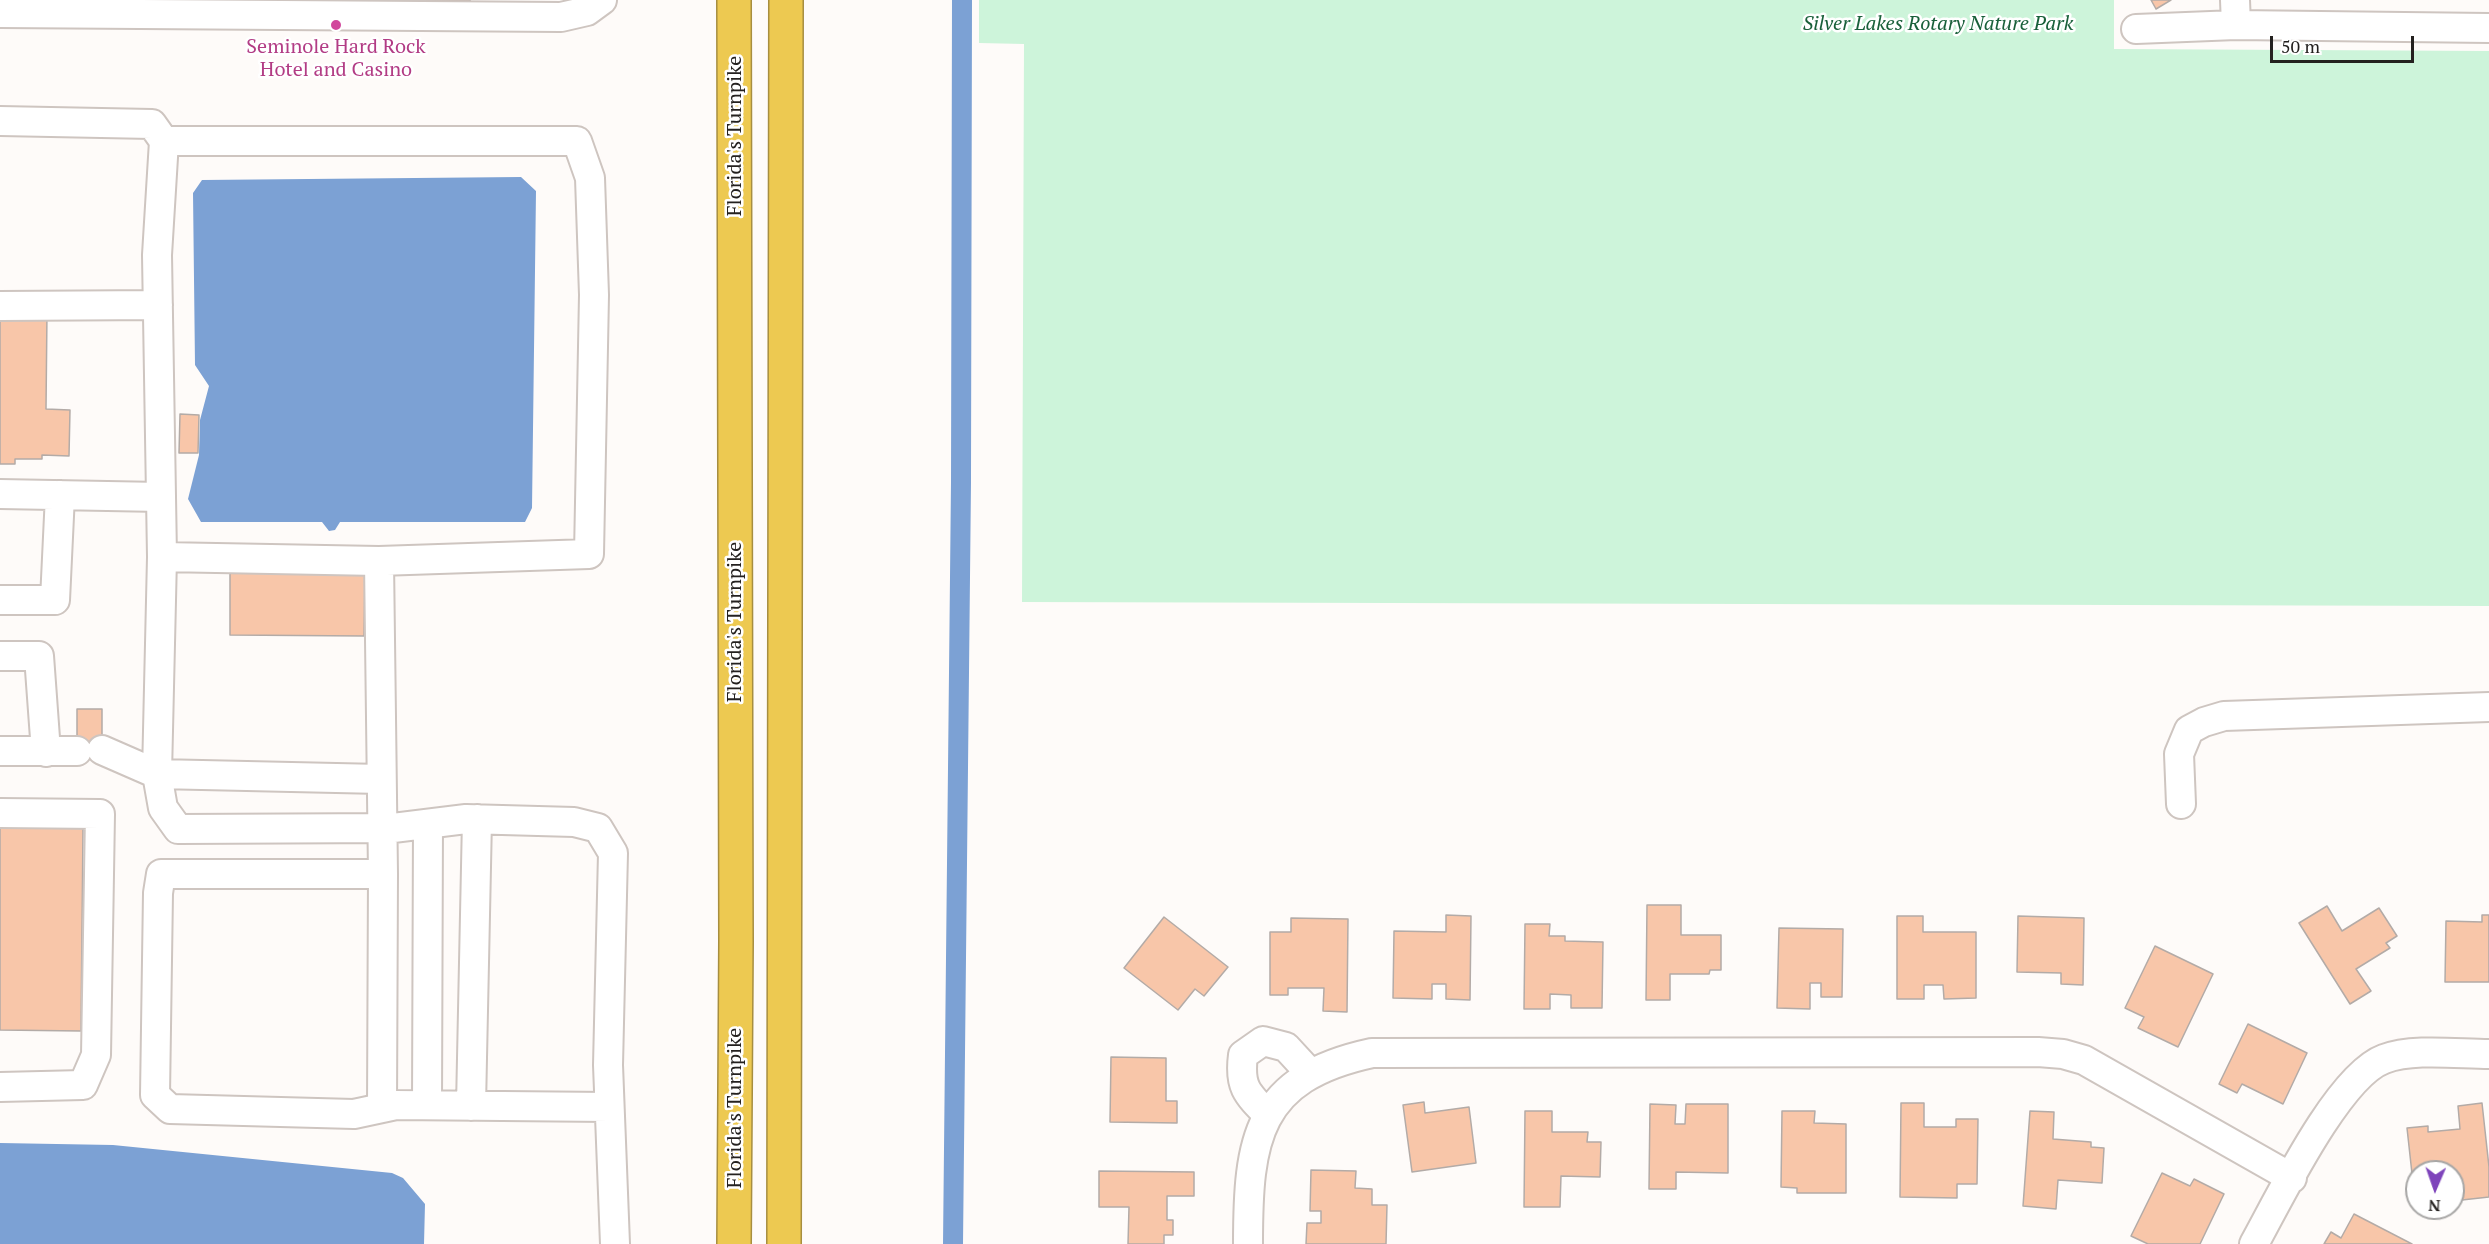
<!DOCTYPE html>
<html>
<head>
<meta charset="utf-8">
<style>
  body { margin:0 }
  #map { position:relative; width:2489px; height:1244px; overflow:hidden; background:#fefbf9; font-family:"PT Serif",serif }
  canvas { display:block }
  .north { position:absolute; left:2405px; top:1160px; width:60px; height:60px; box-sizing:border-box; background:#fff; border:2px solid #a7a6a5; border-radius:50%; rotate:182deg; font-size:16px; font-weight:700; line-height:24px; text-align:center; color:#24211f }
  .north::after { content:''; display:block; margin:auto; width:21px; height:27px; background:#7e44bb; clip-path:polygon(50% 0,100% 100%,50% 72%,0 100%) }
  .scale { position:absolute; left:2270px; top:36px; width:144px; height:27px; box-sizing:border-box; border:3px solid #24211f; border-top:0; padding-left:8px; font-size:18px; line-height:21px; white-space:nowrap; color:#24211f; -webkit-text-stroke:4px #fff; paint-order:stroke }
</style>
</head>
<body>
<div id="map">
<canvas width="2489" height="1244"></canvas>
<div class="north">N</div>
<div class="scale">50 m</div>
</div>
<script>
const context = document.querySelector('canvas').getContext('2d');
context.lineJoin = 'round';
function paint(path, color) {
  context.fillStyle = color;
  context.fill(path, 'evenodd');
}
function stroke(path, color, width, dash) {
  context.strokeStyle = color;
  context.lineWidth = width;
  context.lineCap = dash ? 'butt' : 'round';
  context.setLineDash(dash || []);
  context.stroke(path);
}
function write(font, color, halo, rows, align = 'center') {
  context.font = font + ' "PT Serif",serif';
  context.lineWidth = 5;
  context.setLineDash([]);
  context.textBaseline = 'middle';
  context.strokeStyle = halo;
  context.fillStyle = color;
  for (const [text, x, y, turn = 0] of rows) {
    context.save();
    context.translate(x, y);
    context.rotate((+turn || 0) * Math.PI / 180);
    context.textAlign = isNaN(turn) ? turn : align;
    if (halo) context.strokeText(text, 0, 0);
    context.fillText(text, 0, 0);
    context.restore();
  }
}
const green = new Path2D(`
  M979 0H2114V49L2489 51V606L1022 602 1024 44 979 43Z`);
const water = new Path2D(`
  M521 177 536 191 532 508 525 522H340L335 530 329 531 322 522H201L188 499 199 455 200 420 209 386 195 365 193 193 202 180Z
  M0 1143 113 1145 392 1173 403 1178 425 1204 424 1244H0Z`);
const canal = new Path2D(`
  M953 1244 961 482 962 0`);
const building = new Path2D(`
  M281 0H470L471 7Z
  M2151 0H2171L2156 9Z
  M0 312H47L46 409 70 410 69 456 42 455V459H15V464H0Z
  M180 414 199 415 198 453H179Z
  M230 570 365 571 364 636 230 635Z
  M77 709H102V758H77Z
  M0 828H83L81 1031 0 1030Z
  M1647 905H1681V935H1721V970H1710L1709 974H1670V1000H1646Z
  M2327 906 2342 931 2379 908 2397 936 2386 943 2390 948 2356 969 2371 991 2350 1004 2299 923Z
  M1446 915 1471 916 1470 1000 1446 999V984H1432V999L1393 998 1394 931 1446 932Z
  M2482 915H2489V982H2445L2446 921 2482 922Z
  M1897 916H1923V932H1976V998L1944 999 1943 985H1924V999H1897Z
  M2018 916 2084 918 2083 985 2061 984V973L2017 972Z
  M1164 917 1228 967 1204 996 1195 989 1178 1010 1124 968Z
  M1291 918 1348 919 1347 1012 1323 1011 1324 988H1288V995H1270V932H1291Z
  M1525 924H1550L1549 936H1565V941L1603 942 1602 1008H1571V995L1550 994V1009H1524Z
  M1779 928 1843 929 1842 997H1821V983H1810V1009L1777 1008Z
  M2155 946 2213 974 2178 1047 2138 1028 2144 1017 2125 1008Z
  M2248 1024 2307 1053 2283 1104 2242 1084 2237 1093 2219 1084Z
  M1111 1057 1166 1058V1101H1177V1123L1110 1122Z
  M1424 1102 1425 1113 1469 1107 1476 1163 1412 1172 1403 1105Z
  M1901 1103H1924V1127H1956V1119H1978L1977 1184H1957V1198L1900 1197Z
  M2482 1103 2489 1167V1197L2453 1201V1172H2417V1192H2414L2407 1128 2428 1126V1132L2460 1129 2458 1106Z
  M1650 1104 1676 1105 1675 1124H1685L1686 1104H1728V1173L1676 1172V1189H1649Z
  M1525 1111H1552V1132H1588L1587 1142H1601L1600 1177 1561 1176 1560 1207H1524Z
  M1782 1111H1815L1814 1123 1846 1124V1193H1797V1188L1781 1187Z
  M2030 1111 2054 1112 2053 1139 2091 1142V1147L2104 1148 2102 1183 2058 1180 2056 1209 2023 1206Z
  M1311 1170 1356 1171 1355 1188 1372 1189V1205H1387L1386 1244H1306L1307 1223H1321V1211H1310Z
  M1099 1171 1194 1172V1196H1167V1220H1173V1235H1164V1244H1128L1129 1207H1099Z
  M2162 1173 2190 1186 2194 1179 2224 1194 2200 1244H2148L2131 1236Z
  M2354 1214 2412 1244H2324L2331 1232 2341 1238Z`);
const minor = new Path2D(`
  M2235 0 2236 25
  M0 13 561 17 587 11 602 0
  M2136 29 2236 25 2489 28
  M0 121 152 124 164 141H577L590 178 594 295 589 554 379 561 162 557 157 255 164 141
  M0 306 158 305
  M0 494 161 497
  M162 557 157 774 381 779
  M379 561 383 874H161L158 893 155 1095 170 1109 354 1114 396 1105 609 1107
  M0 600H55L60 495
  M0 656H39L46 752
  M102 750 157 774 163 808 178 829 393 828 466 819 574 822 598 828 613 853 608 1065 615 1244
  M0 751H77
  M2181 804 2179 754 2189 730 2204 722 2224 716 2489 707
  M0 813 100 814 96 1055 83 1085 0 1087
  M427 1105 428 824
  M471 1106 477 819
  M382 1108 383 874
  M1268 1115C1246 1093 1239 1086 1243 1055L1263 1041 1286 1047 1310 1073
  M1248 1244C1248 1139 1256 1078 1372 1053L2038 1052 2063 1054 2084 1060 2292 1178
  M2254 1244C2279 1199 2338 1076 2384 1059 2413 1048 2458 1054 2489 1054`);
const highway = new Path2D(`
  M734 1244 736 941 734 0
  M784 1244 786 0`);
const markers = [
  [336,25,6,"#d1479c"]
];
const parkNames = [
  ["Silver Lakes Rotary Nature Park",1938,24]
];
const hotelNames = [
  ["Seminole Hard Rock",336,47],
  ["Hotel and Casino",336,70]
];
const streetNames = [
  ["Florida's Turnpike",735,136,-90],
  ["Florida's Turnpike",735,622,-90],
  ["Florida's Turnpike",735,1108,-90]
];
paint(green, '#cdf4da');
paint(water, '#7ca1d4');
stroke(canal, '#7ca1d4', 20);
paint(building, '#f8c6a9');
stroke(building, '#b3aba7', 1.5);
stroke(minor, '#cec5c0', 32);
stroke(highway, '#a78e40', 36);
stroke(minor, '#fff', 28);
stroke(highway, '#edc951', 33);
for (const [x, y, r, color] of markers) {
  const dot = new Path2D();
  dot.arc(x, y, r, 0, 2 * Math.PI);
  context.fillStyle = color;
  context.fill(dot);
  stroke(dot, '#fff', 2);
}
write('italic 20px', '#19603a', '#fff', parkNames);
write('20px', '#b23c85', '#fff', hotelNames);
write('20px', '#24211f', '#fff', streetNames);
</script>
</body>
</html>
